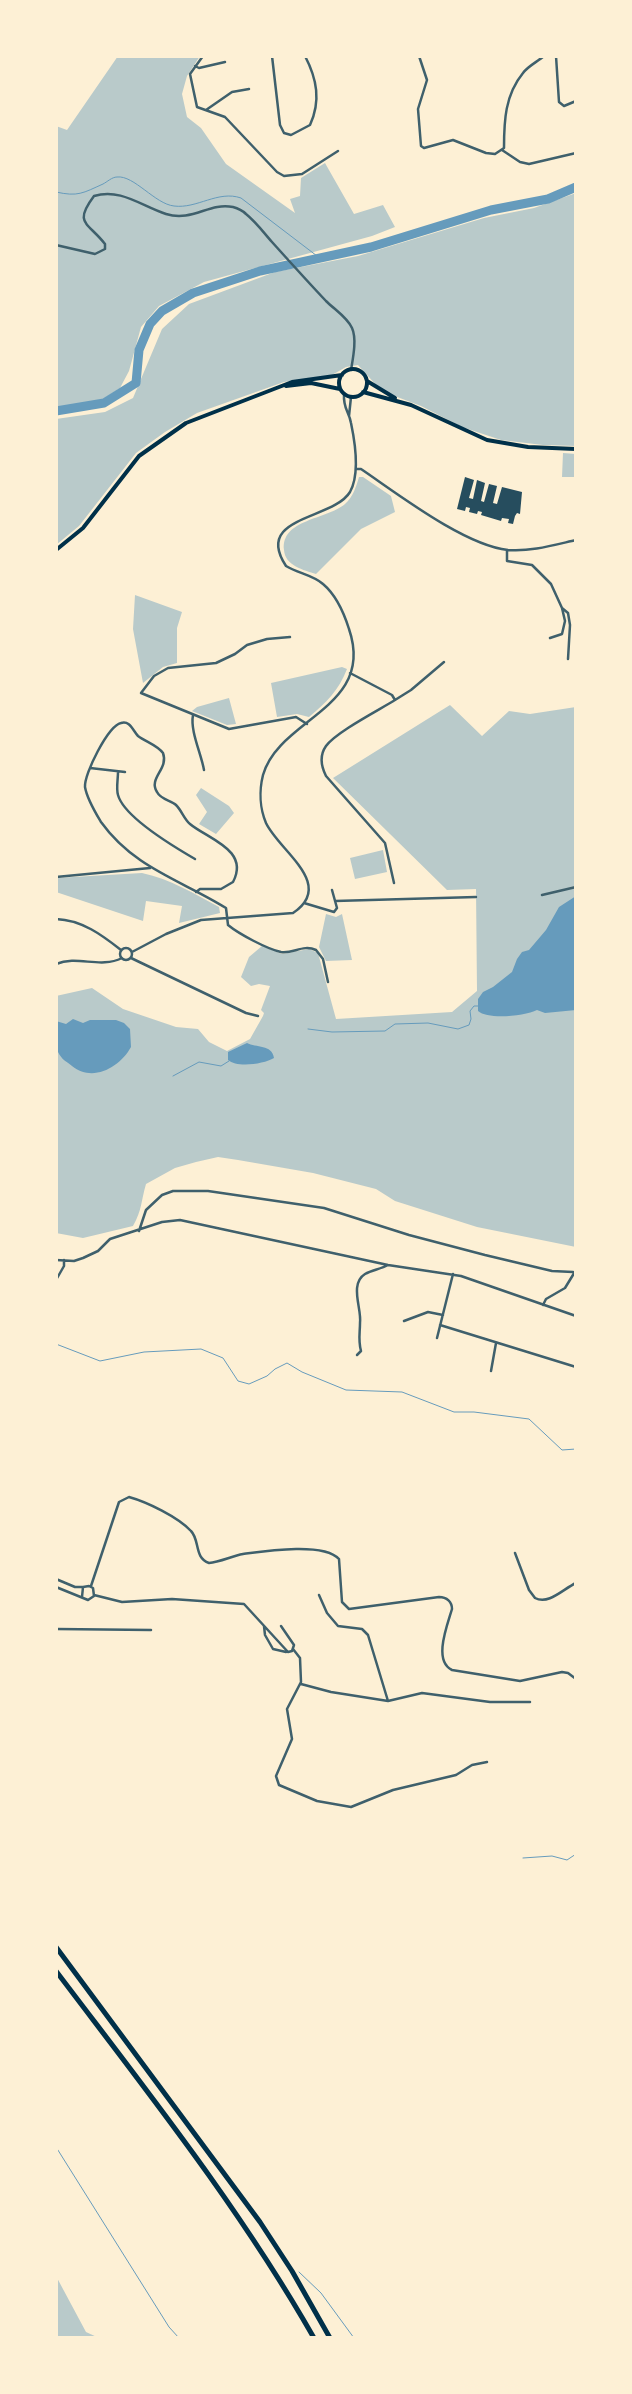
<!DOCTYPE html>
<html>
<head>
<meta charset="utf-8">
<style>
  body { margin:0 }
  #map { position:relative; width:632px; height:2394px; overflow:hidden; background:#fdf0d5; font-family:"Open Sans",sans-serif }
  canvas { display:block }
  .frame { position:absolute; inset:0; border:58px solid #fdf0d5; pointer-events:none }
</style>
</head>
<body>
<div id="map">
<canvas width="632" height="2394"></canvas>
<div class="frame"></div>
</div>
<script>
const context = document.querySelector('canvas').getContext('2d');
context.lineJoin = 'round';
function paint(path, color) {
  context.fillStyle = color;
  context.fill(path, 'evenodd');
}
function stroke(path, color, width, dash) {
  context.strokeStyle = color;
  context.lineWidth = width;
  context.lineCap = dash ? 'butt' : 'round';
  context.setLineDash(dash || []);
  context.stroke(path);
}
const green = new Path2D(`
  M118 56H200L187 76 182 94 187 117 201 128 226 164 295 213 290 199 300 196 301 178 325 163 354 214 383 205 395 227 372 236 204 282 159 306 141 327 129 371 120 388 100 401 56 408V126L67 130Z
  M576 193V446L543 445 501 440 462 427 421 406 392 395 377 386 358 365 346 367 332 375 284 382 197 413 165 432 136 453 79 526 56 545V419L105 412 133 398 162 329 189 304 275 272 358 256 484 218 534 208Z
  M563 453 576 454V477H562Z
  M359 477H363L391 496 395 512 361 529 316 574C304 570 285 566 284 550 281 519 326 520 345 504 353 497 356 487 359 477Z
  M135 595 182 612 177 628V663L163 667 143 683 133 629Z
  M342 667 347 669C339 690 326 703 309 717L297 714 277 717 271 683Z
  M229 698 236 724 227 725 192 711 197 707Z
  M450 705 482 736 509 711 530 714 576 707V1247L477 1227 395 1201 376 1189 313 1173 238 1160 218 1157 196 1162 175 1168 146 1184C141 1201 142 1210 133 1226L83 1238 56 1233V996L92 988 123 1009 176 1027 198 1029 209 1042 227 1051 250 1039 263 1016 264 1013 261 1010 270 986 259 984 251 986 241 977 249 957 262 946 282 954 309 949 318 953 336 1019 452 1012 477 991 476 889 447 890 333 778Z
  M201 788 229 806 234 813 216 834 199 824 207 812 196 795Z
  M383 850 387 872 355 879 350 858Z
  M142 873C171 879 194 894 219 907L220 913 179 923 182 906 146 901 143 921 56 892V878Z
  M326 914 336 917 342 914 352 960 326 961 319 947Z
  M56 2276 86 2332 99 2338H56Z`);
const water = new Path2D(`
  M576 896V1010L545 1013 537 1010C525 1016 488 1020 478 1011V999L483 992 493 987 512 972 517 959 522 952 529 950 546 930 559 907Z
  M73 1019 83 1023 90 1020H116L124 1023 130 1029 131 1047C120 1067 93 1083 72 1066 66 1061 62 1060 58 1052 54 1043 56 1031 56 1021L66 1024Z
  M247 1043C256 1048 272 1044 274 1058 264 1064 237 1068 228 1060V1052Z`);
const stream = new Path2D(`
  M56 192C78 197 83 193 103 184 107 182 112 177 117 177 134 175 155 204 174 206 197 209 218 190 241 198L321 259
  M308 1029 332 1032 385 1031 395 1024 428 1023 458 1029 469 1025 471 1019 470 1011 474 1006H479
  M173 1076 199 1062 221 1066 229 1061
  M56 1344 100 1361 144 1352 201 1349 223 1358 238 1381 249 1384 267 1376 275 1369 287 1363 302 1372 346 1390 402 1392 454 1412H474L529 1419 562 1450 576 1449
  M523 1858 552 1856 567 1860 576 1854
  M56 2147 169 2327 179 2338
  M299 2272 321 2293 354 2338`);
const river = new Path2D(`
  M56 411 104 403 136 383 139 350 150 324 162 311 193 293 260 271 371 247 491 210 548 199 576 187`);
const building = new Path2D(`
  M465 477 474 480 469 498 473 499 477 480 485 483 481 501 484 502 489 484 497 486 493 503 497 504 502 487 522 492 520 514 517 513 515 516 513 524 508 523 509 519 502 518 501 521 481 515 482 512 478 511 477 514 469 512 470 508 466 507 465 511 457 509Z`);
const minor = new Path2D(`
  M203 56 190 74 197 107 225 117 277 172 284 176 302 174 338 151
  M272 56 280 125 284 133 291 135 310 125C321 101 317 79 305 56
  M419 56 427 80 418 109 421 146 424 148 453 140 486 153 495 154 504 148C504 121 505 95 523 73 528 66 537 62 544 56
  M556 56 559 102 564 106 576 101
  M195 66 199 68 225 62
  M206 110 232 92 249 89
  M502 150 520 162 529 164 576 153
  M56 245 95 254 105 249V244C88 222 73 224 94 196 121 188 141 206 166 214 193 222 209 202 233 207 237 208 243 211 246 214 256 222 264 233 272 242 290 262 308 282 326 301 335 310 347 317 352 328 357 339 353 358 351 370
  M349 416 351 397
  M356 469H361C398 494 464 545 508 550 530 552 554 545 576 540
  M507 550V561L532 565 551 584 562 608 568 613 570 625 568 659
  M290 637 267 639 247 645 235 654 216 663 168 668 154 676 141 693 229 729 296 717 307 724
  M550 638 562 634 565 621 562 608
  M350 673 392 695 395 700C379 710 336 732 326 746 319 756 321 766 326 776L385 843 394 883
  M395 700 411 690 444 662
  M193 715C190 731 201 753 204 770
  M90 768 125 772
  M118 772C118 780 116 788 118 795 124 817 176 848 195 859
  M56 877 150 868
  M196 892 200 889H221L233 882C250 850 208 839 190 824 184 819 182 811 176 805 171 800 161 800 157 792 148 778 169 769 163 753 157 745 146 742 138 736 133 731 130 720 121 723 108 726 84 774 85 787 87 799 95 812 101 822 134 868 181 880 226 908L228 925C239 934 267 949 281 952 293 954 303 944 316 950L323 959 328 982
  M542 895 576 887
  M335 901 476 897
  M304 903 334 912 337 908 332 890
  M56 919C82 920 102 935 121 950
  M120 954a6 6 0 1 1 12 0a6 6 0 1 1-12 0Z
  M132 952 166 934 201 920 293 913C336 884 279 851 266 823 260 809 259 791 263 775 279 718 376 708 349 629 344 613 336 595 323 584 313 575 297 573 286 566 253 516 333 520 350 492 360 474 355 442 351 423 349 411 343 409 344 394
  M131 958 246 1013 258 1016
  M56 964C78 955 100 969 122 958
  M139 1231 146 1210 162 1195 173 1191H208L324 1208 409 1235 485 1255 552 1271 573 1272
  M56 1260 74 1261 83 1258 98 1251 110 1239 162 1222 180 1220 388 1265 461 1276 576 1316
  M56 1280 64 1266V1260
  M543 1305 546 1299 565 1288 576 1270
  M404 1321 428 1312 443 1315
  M440 1325 576 1367
  M437 1338 453 1274
  M357 1355 361 1351C358 1340 360 1333 360 1323 362 1309 349 1284 365 1274 372 1270 381 1269 388 1265
  M491 1371 496 1343
  M515 1553 529 1590 535 1598C549 1605 563 1589 576 1583
  M56 1579 75 1587H83
  M91 1586 119 1502 129 1497C147 1502 178 1517 191 1531 200 1540 194 1558 209 1563 220 1562 232 1556 243 1554 265 1551 324 1542 339 1559L342 1602 349 1609 439 1597C447 1597 452 1602 452 1609 447 1626 433 1661 452 1670L520 1681 562 1672 568 1673 576 1679
  M56 1587 88 1600 94 1596 93 1588 89 1586 83 1587 82 1597
  M94 1595 122 1602 172 1599 244 1604 288 1652
  M319 1595 327 1613 338 1626 362 1629 368 1635 388 1701
  M264 1626 265 1635 273 1649 286 1652
  M281 1626 294 1645 292 1651 288 1652
  M56 1629 151 1630
  M293 1649 300 1658 301 1682 287 1709 292 1739 276 1776 279 1785 317 1801 351 1807 393 1790 456 1775 472 1765 487 1762
  M301 1684 331 1692 388 1701 422 1693 490 1702H530`);
const secondary = new Path2D(`
  M339 383a14 14 0 1 1 28 0a14 14 0 1 1-28 0Z
  M367 381 395 398
  M286 386 311 383 340 389
  M363 392 411 405 487 440 528 447 576 449
  M56 550 83 528 139 456 186 423 292 382 342 375`);
const motorway = new Path2D(`
  M56 1947 260 2222 292 2271 330 2338
  M56 1971C146 2090 240 2208 314 2338`);
paint(green, '#b9caca');
paint(water, '#669bbc');
stroke(stream, '#669bbc', 1);
stroke(river, '#669bbc', 9);
paint(building, '#264d5e');
stroke(minor, '#3f606c', 2.5);
stroke(secondary, '#003049', 4);
stroke(motorway, '#003049', 5);
</script>
</body>
</html>
